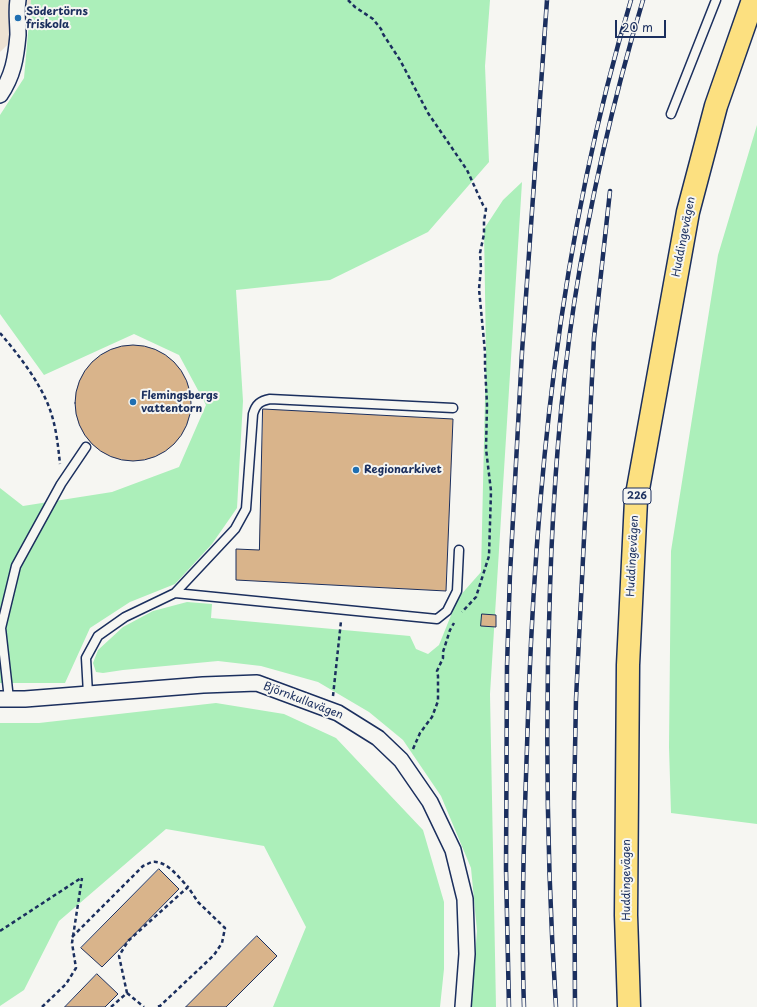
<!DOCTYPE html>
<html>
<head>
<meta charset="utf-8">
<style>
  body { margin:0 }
  #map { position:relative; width:757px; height:1007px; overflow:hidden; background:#f6f6f2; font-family:"Playpen Sans",sans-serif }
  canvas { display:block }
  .scale { position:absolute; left:615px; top:20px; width:51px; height:18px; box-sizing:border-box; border:2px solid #1b2f5e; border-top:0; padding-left:5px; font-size:12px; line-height:14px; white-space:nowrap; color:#1b2f5e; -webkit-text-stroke:3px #f6f6f2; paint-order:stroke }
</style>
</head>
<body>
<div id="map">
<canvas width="757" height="1007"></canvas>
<div class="scale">20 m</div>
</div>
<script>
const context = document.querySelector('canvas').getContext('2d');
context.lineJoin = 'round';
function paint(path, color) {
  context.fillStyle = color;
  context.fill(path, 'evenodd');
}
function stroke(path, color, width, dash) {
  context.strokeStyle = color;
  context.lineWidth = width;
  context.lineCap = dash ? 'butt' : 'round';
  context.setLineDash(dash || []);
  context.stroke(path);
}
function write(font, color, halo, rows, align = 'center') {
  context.font = font + ' "Playpen Sans",sans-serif';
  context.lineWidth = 4;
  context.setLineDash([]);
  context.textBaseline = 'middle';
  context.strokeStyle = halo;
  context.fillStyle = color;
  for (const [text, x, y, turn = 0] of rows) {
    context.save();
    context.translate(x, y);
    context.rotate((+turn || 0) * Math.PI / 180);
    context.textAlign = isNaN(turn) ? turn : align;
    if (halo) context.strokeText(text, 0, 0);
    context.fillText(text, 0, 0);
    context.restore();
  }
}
const built = new Path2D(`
  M0 0H54L0 52Z`);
const green = new Path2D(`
  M31 0H490L485 66 489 162 428 232 330 280 236 290 243 401 237 508 212 544 175 584 130 602 90 628 65 683H0V488L23 506 112 492 179 467 206 405 179 355 134 334 44 375 0 314V115L24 78Z
  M757 125V824L671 813 669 747 671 551 718 255Z
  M522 182 490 694 496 1007H471L477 931 471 868 441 796 403 740 369 712 318 682 261 666 218 661 123 670 103 673 96 672 93 663 98 650 123 627 153 611 187 602 212 604 211 618 410 636 416 649 428 654 439 645 458 598 481 572 486 355 484 229 503 200Z
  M216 703 284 714 336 738 423 830 444 902V969L440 1007H273L306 927 264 846 166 829 59 921 24 990 0 1006V723H39Z`);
const building = new Path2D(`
  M75 403a58 58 0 1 1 116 0a58 58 0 1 1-116 0Z
  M263 409 453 419 446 591 236 580V549L259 550Z
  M482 614 496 615V627L481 626Z
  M159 869 179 889 102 967 81 948Z
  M257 936 277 956 226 1007H186Z
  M97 974 118 994 105 1007H65Z`);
const path = new Path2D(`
  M348 0 355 7 373 19 381 29 383 34 400 60 428 113 467 170 483 205 486 209 484 221V234L480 253 481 268 479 289 485 352V366L487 405 486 449 491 491 489 556 476 597 462 612
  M0 333C18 354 39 381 49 407 56 425 58 445 60 464
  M333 696 341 621
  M413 749 420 733 432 717 438 701V676L437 671 443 658V652L450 630 454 623
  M0 931 81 878
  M72 937 143 866C146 865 149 863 152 862 167 860 179 878 188 887
  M127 993 144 1007
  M42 1007 66 984 76 968 72 943 82 878
  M111 1007 127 993 119 956 128 941 188 887 198 902 225 928 222 943 214 955 160 1006 155 1007`);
const service = new Path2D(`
  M671 114 716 0
  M175 593 235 529 246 509 253 414C256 404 260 401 270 399L453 408
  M88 694 86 658 98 636 125 617 175 593 437 619 447 611 457 591 459 550
  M9 699 1 628 16 566 61 484 86 447`);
const minor = new Path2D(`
  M0 95C13 76 16 58 18 35 18 23 16 11 18 0
  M0 699H25L203 685 257 683 338 713 378 738 401 760 430 802 453 850 465 899 467 954 463 1007`);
const primary = new Path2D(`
  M629 1007 626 915 628 665 636 500 688 212 716 106 753 0`);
const rail = new Path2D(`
  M509 1007 506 869 507 666 510 574 522 352 547 0
  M524 1007C521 920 524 833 527 747 534 495 558 242 631 0
  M556 1007C547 868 545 728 550 588 553 493 560 398 574 304 590 201 613 100 643 0
  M575 1007 574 803 576 699 594 338 610 191`);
const markers = [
  [18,18,4,"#1f6fb2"],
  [133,402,4,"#1f6fb2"],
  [356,470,4,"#1f6fb2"]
];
const shields = [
  [637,496,28]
];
const shieldNames = [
  ["226",637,496]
];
const poiNames = [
  ["Södertörns",26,12],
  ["friskola",26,25],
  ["Flemingsbergs",141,396],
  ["vattentorn",141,409],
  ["Regionarkivet",364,470]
];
const streetNames = [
  ["Huddingevägen",684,237,-79],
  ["Huddingevägen",633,556,-87],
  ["Björnkullavägen",303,701,21],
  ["Huddingevägen",627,880,-90]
];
paint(built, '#ede2d3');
paint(green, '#acefba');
paint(building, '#d9b48b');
stroke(building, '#1b2f5e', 1);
stroke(service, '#1b2f5e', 11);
stroke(minor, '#1b2f5e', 18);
stroke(primary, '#1b2f5e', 25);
stroke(path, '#1b2f5e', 2.5, [4, 3]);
stroke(service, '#f6f6f2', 8);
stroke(minor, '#f6f6f2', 15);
stroke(primary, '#fce080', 22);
stroke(rail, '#1b2f5e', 4.5);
stroke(rail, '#f6f6f2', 3, [9]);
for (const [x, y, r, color] of markers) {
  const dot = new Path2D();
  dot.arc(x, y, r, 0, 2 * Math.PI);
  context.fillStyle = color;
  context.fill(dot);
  stroke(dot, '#f6f6f2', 1.5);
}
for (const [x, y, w] of shields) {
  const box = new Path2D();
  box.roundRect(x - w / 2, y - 8, w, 16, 3);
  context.fillStyle = '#f6f6f2';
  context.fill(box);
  stroke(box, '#1b2f5e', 1);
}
write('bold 10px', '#1b2f5e', null, shieldNames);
write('bold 11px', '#1b2f5e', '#f6f6f2', poiNames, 'left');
write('11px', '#1b2f5e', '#f6f6f2', streetNames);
</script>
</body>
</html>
